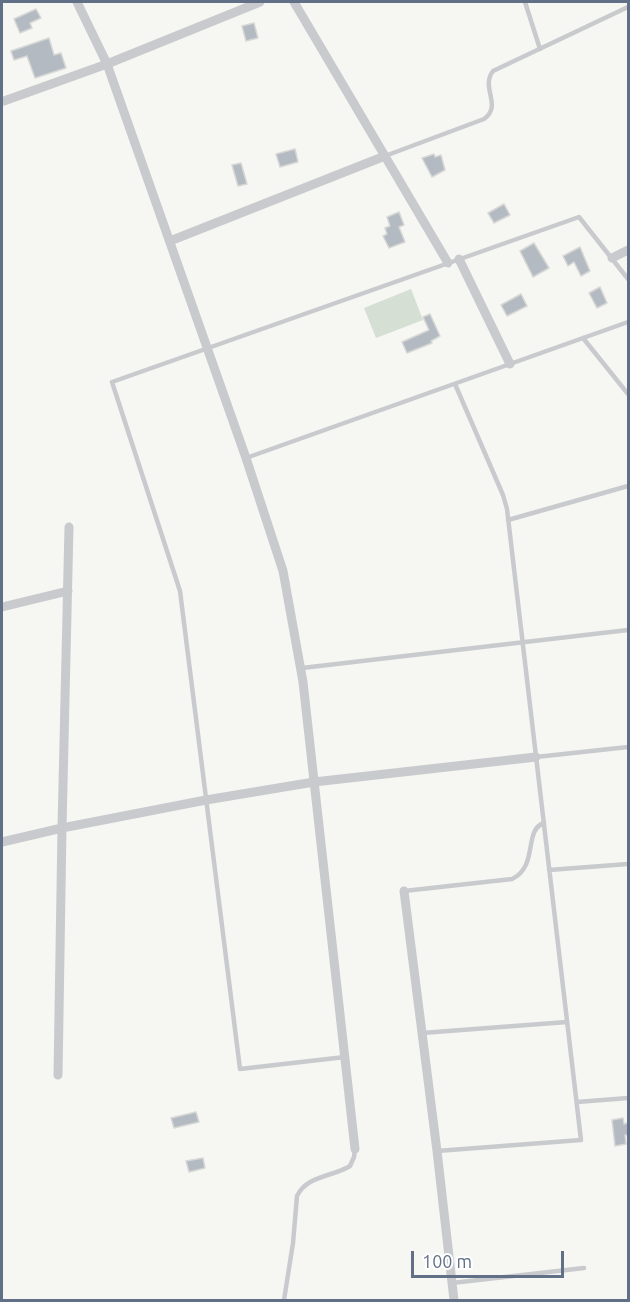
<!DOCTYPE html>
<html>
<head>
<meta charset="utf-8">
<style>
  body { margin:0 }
  #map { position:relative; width:630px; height:1302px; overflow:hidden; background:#f6f6f2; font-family:Ubuntu,sans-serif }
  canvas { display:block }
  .frame { position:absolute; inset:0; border:3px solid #627087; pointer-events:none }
  .scale { position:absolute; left:411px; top:1251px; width:153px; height:27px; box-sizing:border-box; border:3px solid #627087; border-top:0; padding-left:8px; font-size:18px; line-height:21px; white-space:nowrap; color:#627087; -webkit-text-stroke:4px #fff; paint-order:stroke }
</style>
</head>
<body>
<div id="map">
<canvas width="630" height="1302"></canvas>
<div class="frame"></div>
<div class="scale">100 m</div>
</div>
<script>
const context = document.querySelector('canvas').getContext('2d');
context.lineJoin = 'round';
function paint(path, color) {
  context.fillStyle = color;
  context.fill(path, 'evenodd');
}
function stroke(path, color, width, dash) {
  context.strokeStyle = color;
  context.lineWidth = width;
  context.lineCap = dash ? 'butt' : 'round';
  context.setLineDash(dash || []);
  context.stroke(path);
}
const green = new Path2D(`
  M411 289 423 320 376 338 364 308Z`);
const building = new Path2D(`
  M36 9 41 18 30 23 32 28 20 33 14 19Z
  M254 23 258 38 246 41 242 26Z
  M49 38 54 55 61 53 66 68 35 78 27 56 14 60 11 51Z
  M295 149 298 162 280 167 276 154Z
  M434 154 435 157 441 155 445 170 432 177 422 158Z
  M241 163 247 184 238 186 232 165Z
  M504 204 510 215 494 223 488 213Z
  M399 212 404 225 399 227 405 242 389 248 383 236 387 234 385 228 390 226 387 217Z
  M534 243 549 268 533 277 520 251Z
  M580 247 590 271 581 276 574 262 568 266 563 256Z
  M600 287 607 303 597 308 589 293Z
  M521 294 527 306 507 316 501 305Z
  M430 314 440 336 431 341 432 343 407 353 402 342 429 330 423 317Z
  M196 1112 199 1122 174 1128 171 1118Z
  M623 1118 624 1124 628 1123V1135H625L626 1144 615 1146 612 1120Z
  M203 1158 205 1168 189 1172 186 1161Z`);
const lane = new Path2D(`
  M525 2 540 49
  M385 156 484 119C503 105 480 88 493 71L628 7
  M583 338 628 394
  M246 458 628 322
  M508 520 628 486
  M302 668 628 630
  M536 757 628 747
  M549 870 628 864
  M404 891 512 879C539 866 523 830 544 823
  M422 1033 567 1022
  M345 1057 240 1069 180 591 112 382 579 217 628 279
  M577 1102 628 1098
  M437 1151 581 1140 507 509 503 495 455 384
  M452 1283 584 1268
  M284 1300 293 1243 297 1196C307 1175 333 1177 350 1166L354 1157 355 1149`);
const street = new Path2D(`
  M77 2 107 64 246 458 283 571 303 682 355 1149
  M294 2 448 263
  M4 101 107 64 260 2
  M170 241 385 156
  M612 258 628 250
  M459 259 510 364
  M2 607 68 591
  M2 842 62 828 206 800 314 782 536 757
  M404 891 437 1151 454 1300
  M58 1075 62 828 69 527`);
paint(green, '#d5dfd3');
paint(building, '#b4bac1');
stroke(building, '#d7d8d5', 1.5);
stroke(lane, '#c8cace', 4.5);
stroke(street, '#c8cace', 9);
</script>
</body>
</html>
